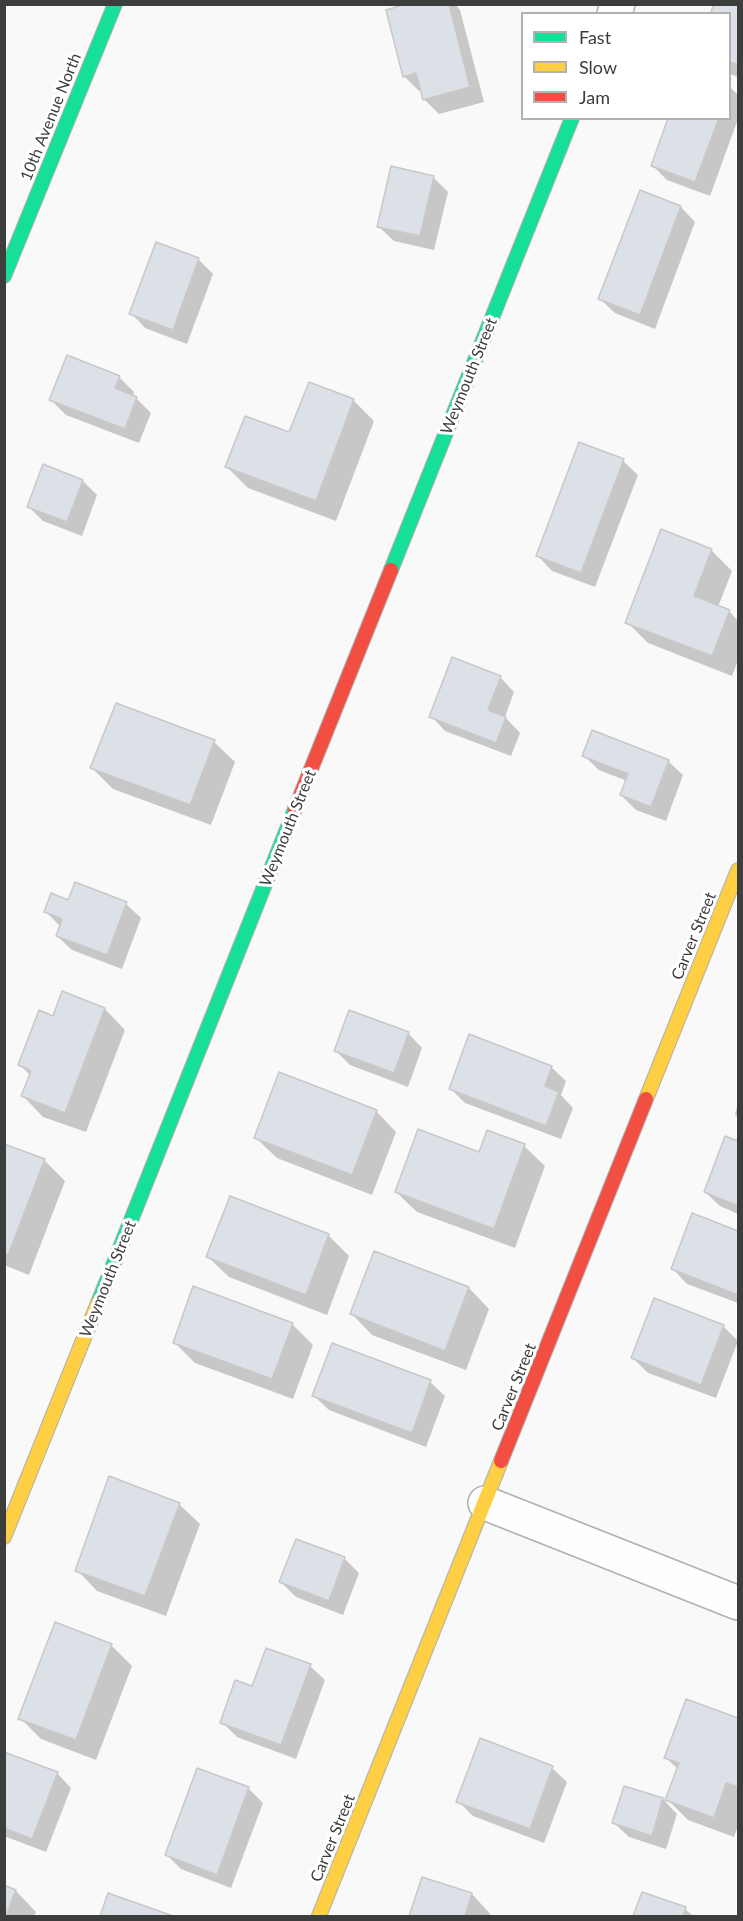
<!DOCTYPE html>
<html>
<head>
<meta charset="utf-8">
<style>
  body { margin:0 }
  #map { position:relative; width:743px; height:1921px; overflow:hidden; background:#f9f9fa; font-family:Lato,sans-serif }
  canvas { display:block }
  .frame { position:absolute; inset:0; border:6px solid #3c3d3d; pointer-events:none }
  .legend { position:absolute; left:521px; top:12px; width:210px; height:108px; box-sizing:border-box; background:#fff; border:2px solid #b1b1b1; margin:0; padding:8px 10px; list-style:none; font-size:18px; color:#3c3d3d }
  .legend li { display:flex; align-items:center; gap:12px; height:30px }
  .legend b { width:30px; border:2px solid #b1b1b1 }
</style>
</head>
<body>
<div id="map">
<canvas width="743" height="1921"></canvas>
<div class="frame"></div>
<ul class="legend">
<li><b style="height:8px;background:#16e098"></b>Fast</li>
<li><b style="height:8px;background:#ffcf43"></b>Slow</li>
<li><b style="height:8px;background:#f24e42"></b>Jam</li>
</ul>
</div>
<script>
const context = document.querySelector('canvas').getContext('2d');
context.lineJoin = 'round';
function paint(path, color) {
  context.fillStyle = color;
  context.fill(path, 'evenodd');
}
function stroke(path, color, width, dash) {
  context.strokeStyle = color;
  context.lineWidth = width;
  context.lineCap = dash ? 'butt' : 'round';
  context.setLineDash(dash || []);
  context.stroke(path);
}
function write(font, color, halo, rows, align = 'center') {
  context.font = font + ' Lato,sans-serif';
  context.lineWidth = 6;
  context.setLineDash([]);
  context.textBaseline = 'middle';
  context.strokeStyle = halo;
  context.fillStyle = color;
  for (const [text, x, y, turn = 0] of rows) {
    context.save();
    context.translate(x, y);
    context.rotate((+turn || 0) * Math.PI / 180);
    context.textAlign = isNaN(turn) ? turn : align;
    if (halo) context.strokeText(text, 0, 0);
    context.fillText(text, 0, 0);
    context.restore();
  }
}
const shadow = new Path2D(`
  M411 4H455L460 10 484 102 439 114 424 99 422 90 419 91 404 76Z
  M715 4H738V77L730 74V14Z
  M730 87 738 95V119L710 196 667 180 652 165 670 118H730Z
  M433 177 448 192 434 250 394 241 379 227Z
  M640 192 681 207 695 222 655 329 615 313 600 299Z
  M156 244 199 260 213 274 187 344 145 328 131 313Z
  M119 377 134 392 132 397 136 398 151 413 139 443 66 415 51 400Z
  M353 400 374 421 336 521 248 488 227 467Z
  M623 461 638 475 595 587 552 571 538 556Z
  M83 481 97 495 82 536 43 521 28 506Z
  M711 550 732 571 718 607 729 611 738 621V660L732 676 648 643 627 622Z
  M500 677 514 692 505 717 520 733 511 756 445 731 431 716Z
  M214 742 235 762 211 825 113 789 92 768Z
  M584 756 668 761 683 775 666 821 636 810 621 795 627 781 599 770Z
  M69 902 126 904 141 918 122 969 72 950 57 936 61 927 45 911Z
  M105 1009 125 1030 86 1132 43 1117 23 1096 31 1076 20 1065 54 1018Z
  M408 1033 422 1048 408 1087 350 1065 335 1050Z
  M551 1067 566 1081 561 1095 573 1108 561 1139 465 1103 450 1088Z
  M738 1104V1118L735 1114Z
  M376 1111 396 1132 372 1195 277 1158 256 1138Z
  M726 1138 738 1143V1214L720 1206 705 1192Z
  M4 1145 44 1160 65 1181 29 1275 4 1265Z
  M524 1146 545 1166 515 1248 417 1212 396 1192 480 1153Z
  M231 1198 329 1236 349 1256 327 1315 229 1277 208 1257Z
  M693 1215 738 1233V1303L687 1284 673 1269Z
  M375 1253 469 1288 489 1309 466 1370 372 1335 352 1314Z
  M292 1324 313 1345 293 1399 195 1363 174 1342Z
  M723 1326 738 1341 716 1398 648 1373 633 1358Z
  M430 1382 445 1396 426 1447 329 1410 314 1396Z
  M179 1504 200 1524 166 1616 97 1591 77 1570Z
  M344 1558 359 1573 343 1615 296 1597 281 1582Z
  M111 1645 132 1666 96 1760 41 1739 20 1718Z
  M310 1666 325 1680 296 1759 237 1737 222 1722 253 1688Z
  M687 1701 738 1720V1826L734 1837 688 1820 667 1799 678 1769 666 1758Z
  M4 1753 57 1773 71 1788 46 1852 4 1836Z
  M552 1768 567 1782 544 1843 473 1816 458 1801Z
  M248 1788 263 1803 231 1888 181 1869 167 1855Z
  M625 1788 663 1799 677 1814 666 1849 629 1837 614 1823Z
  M423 1879 472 1894 492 1916H410Z
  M4 1887 16 1891 36 1912 34 1916H4Z
  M643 1893 685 1909 693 1916H635Z
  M109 1895 169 1916H101Z`);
const building = new Path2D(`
  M406 4H449L470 87 423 100 416 73 403 77 386 10Z
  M714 4H738V65L730 62V14H710Z
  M668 118H719L695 182 651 166Z
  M391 166 434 176 420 236 377 227Z
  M640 190 681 206 640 315 598 299Z
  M156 242 199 258 173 330 129 314Z
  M67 355 120 376 115 388 137 397 125 429 49 400Z
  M309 382 354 399 316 501 225 467 245 416 289 432Z
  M579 442 624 459 581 573 536 556Z
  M43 464 83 480 67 522 27 507Z
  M661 529 712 549 694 596 730 610 712 656 625 623Z
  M452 657 501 676 488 710 506 717 496 743 429 717Z
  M116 703 215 740 190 805 90 768Z
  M592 730 669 760 651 807 620 795 628 774 582 756Z
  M75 882 127 902 107 955 56 936 62 919 44 912 51 893 68 900Z
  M62 991 105 1008 65 1113 21 1096 31 1071 18 1065 39 1010 53 1016Z
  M349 1010 409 1032 394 1073 334 1051Z
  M469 1034 552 1066 545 1086 559 1092 546 1126 449 1089Z
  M279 1072 377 1110 352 1175 254 1138Z
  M418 1129 479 1152 487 1130 525 1144 494 1229 395 1192Z
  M725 1136 738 1141V1206L704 1192Z
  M4 1144 45 1159 8 1255 4 1254Z
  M230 1196 329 1234 306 1295 206 1257Z
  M692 1213 738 1231V1295L671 1269Z
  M374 1251 469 1287 445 1351 350 1314Z
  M193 1286 293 1323 272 1379 173 1343Z
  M654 1298 724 1325 701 1385 631 1358Z
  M332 1343 431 1380 412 1433 312 1396Z
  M109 1476 180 1503 145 1596 75 1571Z
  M296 1539 345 1557 329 1601 279 1582Z
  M55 1622 112 1644 76 1740 18 1719Z
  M266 1648 311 1664 281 1745 220 1723 235 1680 252 1686Z
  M686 1699 738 1718V1787L726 1783 714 1818 665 1800 679 1763 664 1758Z
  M480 1738 553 1766 530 1829 456 1802Z
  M4 1752 58 1772 32 1839 4 1828Z
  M197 1768 249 1787 217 1875 165 1855Z
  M624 1786 663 1798 652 1836 612 1823Z
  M422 1877 472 1893 465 1916H409Z
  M4 1885 16 1890 6 1916H4Z
  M642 1892 686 1907 683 1916H633Z
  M108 1893 173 1916H100Z`);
const street = new Path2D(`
  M614 14 618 4
  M485 1503 738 1603`);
const fast = new Path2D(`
  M4 276 115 4
  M391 570 572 118
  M98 1303 295 809`);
const slow = new Path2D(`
  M646 1099 738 870
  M4 1537 98 1303
  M319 1916 501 1461`);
const jam = new Path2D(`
  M295 809 391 570
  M501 1461 646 1099`);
const streetNames = [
  ["10th Avenue North",51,117,-68],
  ["Weymouth Street",469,376,-68],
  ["Weymouth Street",288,828,-68],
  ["Carver Street",694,936,-68],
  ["Weymouth Street",108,1279,-68],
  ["Carver Street",514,1387,-68],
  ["Carver Street",333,1838,-68]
];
paint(shadow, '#0003');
paint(building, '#dce0e7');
stroke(building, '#c8c8c8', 1.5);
stroke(street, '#b0b0b1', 36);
stroke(fast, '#b0b0b1', 16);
stroke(slow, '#b0b0b1', 16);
stroke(jam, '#b0b0b1', 16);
stroke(street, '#fefefe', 33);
stroke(fast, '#16e098', 14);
stroke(slow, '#ffcf43', 14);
stroke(jam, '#f24e42', 14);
write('16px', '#3c3d3d', '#fff', streetNames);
</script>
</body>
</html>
